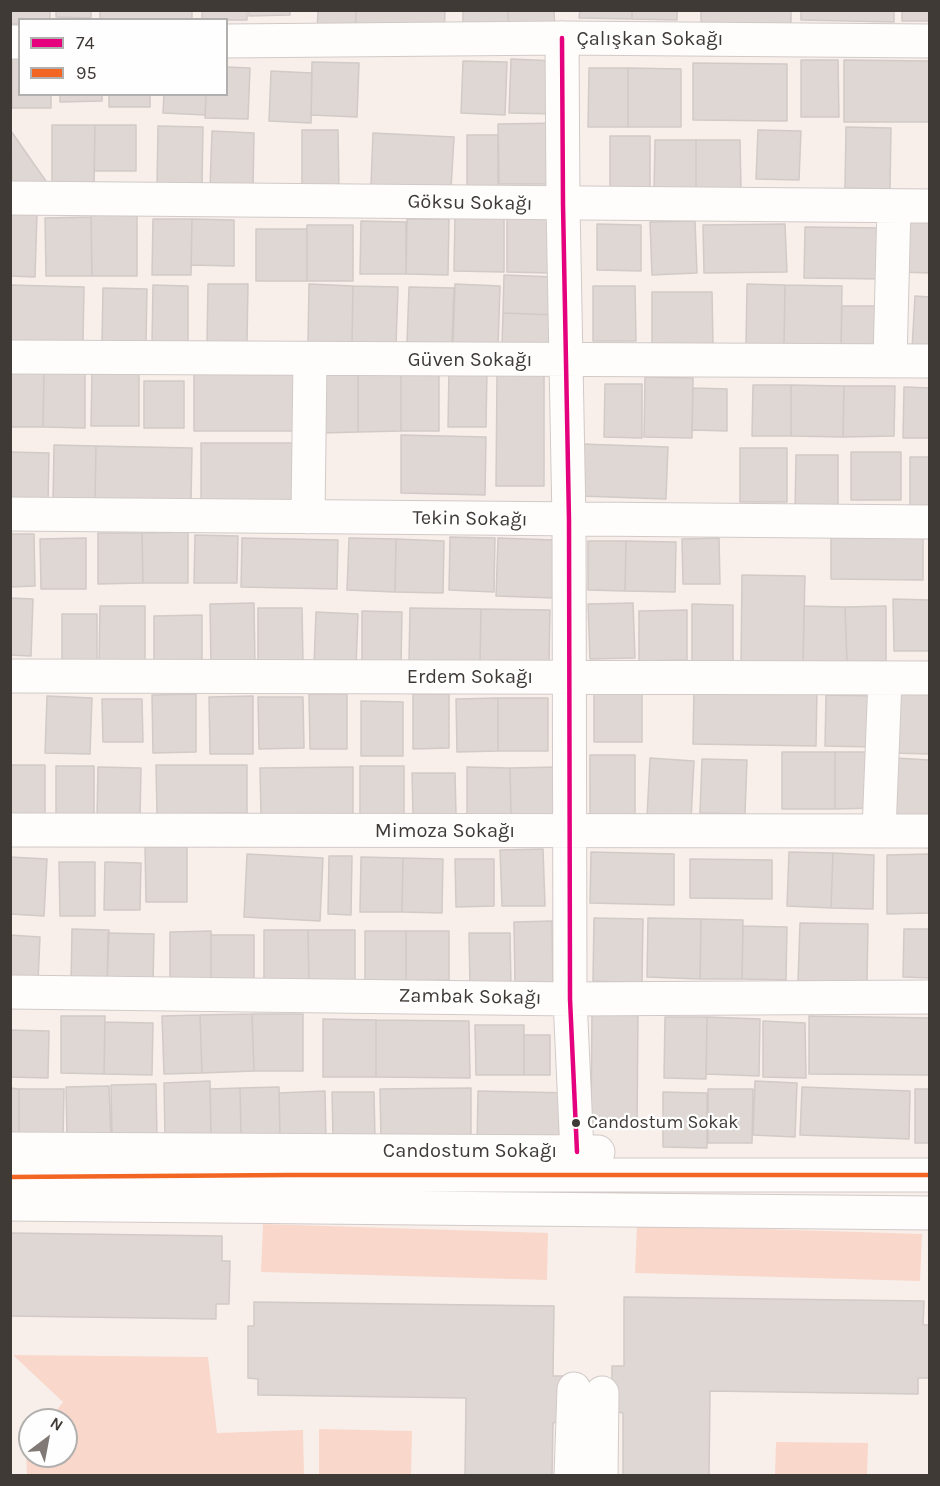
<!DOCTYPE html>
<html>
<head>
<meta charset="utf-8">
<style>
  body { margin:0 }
  #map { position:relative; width:940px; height:1486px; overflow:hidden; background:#f8efeb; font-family:Karla,sans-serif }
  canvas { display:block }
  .frame { position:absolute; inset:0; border:12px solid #403a37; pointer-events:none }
  .legend { position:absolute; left:18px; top:18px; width:210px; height:78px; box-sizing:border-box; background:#fefefe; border:2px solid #b2b0ae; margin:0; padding:8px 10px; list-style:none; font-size:18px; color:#403a37 }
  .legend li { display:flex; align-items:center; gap:12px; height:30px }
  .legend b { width:30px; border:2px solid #b2b0ae }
  .north { position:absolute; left:18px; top:1408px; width:60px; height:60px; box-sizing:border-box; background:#fefefe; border:2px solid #b2b0ae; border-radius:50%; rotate:32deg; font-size:16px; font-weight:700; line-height:24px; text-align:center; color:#403a37 }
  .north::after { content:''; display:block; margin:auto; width:21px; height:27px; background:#807976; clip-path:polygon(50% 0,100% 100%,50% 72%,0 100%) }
</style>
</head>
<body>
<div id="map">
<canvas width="940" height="1486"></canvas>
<div class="frame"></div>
<ul class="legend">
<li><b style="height:8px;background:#e5007d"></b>74</li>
<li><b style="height:8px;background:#f26522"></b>95</li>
</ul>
<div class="north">N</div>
</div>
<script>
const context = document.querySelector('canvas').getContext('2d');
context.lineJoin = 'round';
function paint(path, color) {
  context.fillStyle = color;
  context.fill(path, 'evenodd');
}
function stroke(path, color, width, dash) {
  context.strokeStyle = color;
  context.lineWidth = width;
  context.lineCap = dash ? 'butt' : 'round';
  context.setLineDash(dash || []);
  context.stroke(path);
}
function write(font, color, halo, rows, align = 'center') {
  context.font = font + ' Karla,sans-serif';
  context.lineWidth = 4.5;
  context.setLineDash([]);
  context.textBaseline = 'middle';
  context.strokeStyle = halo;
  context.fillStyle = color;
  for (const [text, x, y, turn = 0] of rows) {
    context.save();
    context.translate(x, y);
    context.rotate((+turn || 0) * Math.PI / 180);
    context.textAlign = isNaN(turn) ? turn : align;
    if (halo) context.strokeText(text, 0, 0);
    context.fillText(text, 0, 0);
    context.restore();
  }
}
const green = new Path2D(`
  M263 1224 548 1233 547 1280 261 1272Z
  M637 1225 922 1234 920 1281 635 1273Z
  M13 1355 208 1357 217 1433 303 1430 304 1475H27L26 1449 30 1444V1456H66V1420H49L63 1402Z
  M319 1429 412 1431 411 1475H319Z
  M776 1442 868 1443 867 1475H775Z`);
const building = new Path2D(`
  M10 10H50V20H20V24H10Z
  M56 10H91V18L56 17Z
  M100 10H192V20H100Z
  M202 10H247V20H202Z
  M249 10H290V15L249 16Z
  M318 10H356L355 37 317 36Z
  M356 10H445L444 39 355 37Z
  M463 10H508L509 34 463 35Z
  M508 10H554L555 34H509Z
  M580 10H632V19L579 18Z
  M632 10H677V20L632 19Z
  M701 10H791V24L701 23Z
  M801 10H894V22L801 20Z
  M902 10H930V21H902Z
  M12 49H20V94H51V108H12Z
  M511 59 557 61 556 114 509 113Z
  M801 60H838L839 117H801Z
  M844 60 930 61V122H844Z
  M463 61 507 62 505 115 461 113Z
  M312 62 359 63 357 117 311 115Z
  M693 63 787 64V121L693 120Z
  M226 67 250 68 248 119 205 118 206 94H226Z
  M589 68H628V127H588Z
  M628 68 681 69V127H628Z
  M271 71 312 73 311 123 269 121Z
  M60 94H102V101L60 102Z
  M109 94H150V107H109Z
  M164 94H206L205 115 163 113Z
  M560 123 561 184H499L498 124Z
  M52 125H95L94 189H52Z
  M95 125H136V171H94Z
  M158 126 203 127 202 186 157 185Z
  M846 127 891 128 890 189 845 188Z
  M302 130H338L339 188H302Z
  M758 130 801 131 799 180 756 179Z
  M11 131 48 184H12Z
  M212 131 254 133 253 190 210 189Z
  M373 133 454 137 451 189 371 185Z
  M467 135H498V195H467Z
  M610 136H650V195H610Z
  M655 140H696V192H654Z
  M696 140H740L741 190 696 192Z
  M10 212 37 213 35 277 10 276Z
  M91 214H137V276H92Z
  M455 214 504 215V272L454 271Z
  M91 217 92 276H46L45 218Z
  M507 218 552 219V273L507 272Z
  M153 219H192L191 275H152Z
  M192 219 234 220V266L191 265Z
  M407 219H449L448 275 406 274Z
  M899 219H930V273L898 272Z
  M361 221 406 222V274H360Z
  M695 221 697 273 652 275 650 222Z
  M597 224 641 225V271L597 270Z
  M785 224 787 272 704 273 703 225Z
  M307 225H353V281H307Z
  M805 227 884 228 883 279 804 278Z
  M256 229H307V281H256Z
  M504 275 555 277 554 315 503 313Z
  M208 284H248L247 342H207Z
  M309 284 353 286 352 343 308 342Z
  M455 284 500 286 498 348 453 346Z
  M747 284 785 285 784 345H746Z
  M10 285 84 287 83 343 10 341Z
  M153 285 188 286V344L152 343Z
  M785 285 842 286 841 347 784 345Z
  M353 286 398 287 396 345 352 343Z
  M593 286H635L636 341H593Z
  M409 287 454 288 452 343 407 342Z
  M103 288 147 289 146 342 102 341Z
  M652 292H712L713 345 652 344Z
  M915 296 930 297V349H912Z
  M842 306H882V348L841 347Z
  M503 313 554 315 553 349 502 346Z
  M322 366 358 367V432L322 433Z
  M358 367H401V431L358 432Z
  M401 367H439V431H401Z
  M449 369 487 370 486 427H448Z
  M10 370H44L43 427H10Z
  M44 370 85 371V428L43 427Z
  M92 371H139V426H91Z
  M497 373 544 374V486H496Z
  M194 374H295V431H194Z
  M645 377 693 378 692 438 644 437Z
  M144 381H184V428H144Z
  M605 384H642V438L604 437Z
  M753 385H791V436H752Z
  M791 385 844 386 843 437 791 436Z
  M844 386H895L894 436 843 437Z
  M904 387 930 388V438H903Z
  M693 388 727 389V431L692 430Z
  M401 435 486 437 485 495 401 493Z
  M201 443H299V501H201Z
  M582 444 668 447 666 499 580 496Z
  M54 445 96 446 95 501H53Z
  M96 446 192 448 191 503 95 501Z
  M740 448H787V502H740Z
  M10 452 49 453 48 505 10 504Z
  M851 452H901V500H851Z
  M796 455H838V512L795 511Z
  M910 457H930V514H910Z
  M831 531 923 533V580L831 579Z
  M188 532V583H143L142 533Z
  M98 533H142L143 583 98 584Z
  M10 534H34L35 586 10 587Z
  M195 535 238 536 237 583H194Z
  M450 537 495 538 494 592 449 590Z
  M86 538V589H41L40 539Z
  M242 538 338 540 337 589 241 587Z
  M349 538 396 539 395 592 347 590Z
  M498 538 555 540 554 598 496 596Z
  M719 538 720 584H683L682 539Z
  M396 539 444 541 443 593 395 592Z
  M588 541H626L625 591 588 590Z
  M626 541 676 542 675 592 625 591Z
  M742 575 805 576 803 665 741 663Z
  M10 598 33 599 31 656 10 655Z
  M893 599 930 600V651H894Z
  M254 603 255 666 211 667 210 604Z
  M633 603 635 658 590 659 588 604Z
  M692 604 733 605V670H692Z
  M100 606H145V662H99Z
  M804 606 845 607 847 663 803 665Z
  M886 606V661L847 663 845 607Z
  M258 608H302L303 662 258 663Z
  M410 608 481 609 480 663 409 662Z
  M481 609 550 610 549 664 480 663Z
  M687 610V660L639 661V611Z
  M362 611 402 612 401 666H362Z
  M316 612 358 614 356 666 314 665Z
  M62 614H97V662H62Z
  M202 615V662H154V616Z
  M694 686 817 688 816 746 693 744Z
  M594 688H642V742H594Z
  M893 693 930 694V754L892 753Z
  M196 694V752L153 753 152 695Z
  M309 694H347V749H310Z
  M413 694H449V748L413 749Z
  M826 695 875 696 874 747 825 746Z
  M47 696 92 698 90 754 45 753Z
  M253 696V754H210L209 697Z
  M258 697H303L304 748 259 749Z
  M498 698H548V751H498Z
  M498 698V751L457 752 456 699Z
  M102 699H142L143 742H103Z
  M361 701 403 702V756H361Z
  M782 752H835V809H782Z
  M835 752H874V808L835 809Z
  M590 755H635V816L590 815Z
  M650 758 694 761 691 819 647 817Z
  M895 758 930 760V820L893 819Z
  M702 759 747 760 745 814 700 813Z
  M11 765H45V816L10 815Z
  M156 765H247V813L157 814Z
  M56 766H94V819H56Z
  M360 766H404V815H360Z
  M98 767 141 768 140 818 97 817Z
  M353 767V816L261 817 260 768Z
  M467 767 510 768 511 817H467Z
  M557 767V817H511L510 768Z
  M412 773H455L456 814H413Z
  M145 847H187V902H146Z
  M543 849 545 906H502L500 850Z
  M591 852 674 854V905L590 903Z
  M789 852 833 853 831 908 787 906Z
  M833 853 874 855 873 909 831 908Z
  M247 854 323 858 320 921 244 917Z
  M930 854V913L887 914V855Z
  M329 856H352L351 915 328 914Z
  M10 857 47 859 44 916 10 914Z
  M361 857 403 858 402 912H360Z
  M403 858 443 859 442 913 402 912Z
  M455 859H494V906L456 907Z
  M690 859 772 860V899L690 898Z
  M59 862H95V916H60Z
  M105 862 141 863 140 910H104Z
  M594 918 643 919 642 983 593 981Z
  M648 918 701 919 700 979 647 977Z
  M701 919 743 920 742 979H700Z
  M552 921 553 983H515L514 922Z
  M800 923 868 924 867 983 798 981Z
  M743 926 787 927 786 980 742 979Z
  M72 929 109 930 107 985 71 984Z
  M904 929H930V978L903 977Z
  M264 930H308L309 985H264Z
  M308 930H355V986L309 985Z
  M211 931V981H170V932Z
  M365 931H406V981H365Z
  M406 931H449V980L406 981Z
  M108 933 154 934 153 986 107 985Z
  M469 933H510L511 986 470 987Z
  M10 935 40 937 38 982 10 981Z
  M211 935H254V981H211Z
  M592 1011 638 1012 637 1128 591 1127Z
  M252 1014H303V1071H254Z
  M252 1014 254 1071 202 1073 200 1015Z
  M200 1015 202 1073 164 1074 162 1016Z
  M61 1016H105L104 1074 61 1073Z
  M809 1016 930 1018V1075L809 1074Z
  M665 1017H707L706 1079 664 1078Z
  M707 1017 760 1019 759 1076 706 1074Z
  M323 1019 376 1020V1077H323Z
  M376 1020 469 1021 470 1078 376 1077Z
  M763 1021 805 1023 806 1078 763 1077Z
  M105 1022 153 1023 152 1075 104 1074Z
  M475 1025H524V1075H476Z
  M10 1030 49 1031 48 1078 10 1077Z
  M524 1035H550V1075H524Z
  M210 1081 211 1137 165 1138 164 1083Z
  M755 1081 797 1083 795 1137 753 1135Z
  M156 1084 157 1136H112L111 1085Z
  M109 1086 111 1140 67 1141 66 1087Z
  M279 1087 280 1135H241L240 1088Z
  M802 1087 910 1091 909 1139 800 1135Z
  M10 1088 19 1089V1147H10Z
  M240 1088 241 1135 211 1137 210 1089Z
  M471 1088V1141L381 1142 380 1089Z
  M19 1089H64L63 1141H19Z
  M708 1089H753L752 1143H708Z
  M915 1089H930V1143H915Z
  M325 1091 326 1141 280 1135 279 1093Z
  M478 1091 571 1093 570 1151 477 1148Z
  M332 1092H374L375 1138H333Z
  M663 1092 707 1093V1148L663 1147Z
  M10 1233 222 1236V1261H230L229 1304H216V1319L10 1316Z
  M624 1297 924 1301 923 1325H929V1378H918V1394L710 1391 709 1476H623V1413L612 1411V1366H624Z
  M254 1302 554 1306 553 1376H564V1420L553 1423 552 1476H465L466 1398 258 1395V1379L248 1378V1326H254Z`);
const minor = new Path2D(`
  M562 38 563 204 569 520 570 999 577 1152
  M226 41 562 38 930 41
  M10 42H20
  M10 198 930 206
  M10 357 930 361
  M890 361 894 206
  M10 514 930 522
  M308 517 310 359
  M10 676 930 678
  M10 830 930 831
  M879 831 885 679
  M10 992 570 999 930 997
  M10 1149 598 1152
  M10 1177 291 1175H930
  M10 1204 930 1213
  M571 1476 574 1389
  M601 1476 602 1393`);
const bus1 = new Path2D(`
  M562 38 563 204 569 520 570 999 577 1152`);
const bus2 = new Path2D(`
  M10 1177 291 1175H930`);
const markers = [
  [576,1123,5,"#403a37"]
];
const busNames = [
  ["Candostum Sokak",587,1123]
];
const streetNames = [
  ["Çalışkan Sokağı",650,39],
  ["Göksu Sokağı",470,203,1],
  ["Güven Sokağı",470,360],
  ["Tekin Sokağı",470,519,1],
  ["Erdem Sokağı",470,677],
  ["Mimoza Sokağı",445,831],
  ["Zambak Sokağı",470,997,1],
  ["Candostum Sokağı",470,1151]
];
paint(green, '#f9d8cb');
paint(building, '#ded7d3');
stroke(building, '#d1cac7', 1.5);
stroke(minor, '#d1cac7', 35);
stroke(minor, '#fefdfc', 33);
stroke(bus1, '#e5007d', 4.5);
stroke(bus2, '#f26522', 4.5);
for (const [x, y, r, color] of markers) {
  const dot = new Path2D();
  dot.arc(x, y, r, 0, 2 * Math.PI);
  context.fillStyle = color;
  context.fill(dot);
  stroke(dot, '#fefefe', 2);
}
write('18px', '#403a37', '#fefefe', busNames, 'left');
write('20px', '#403a37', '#fefefe', streetNames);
</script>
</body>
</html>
